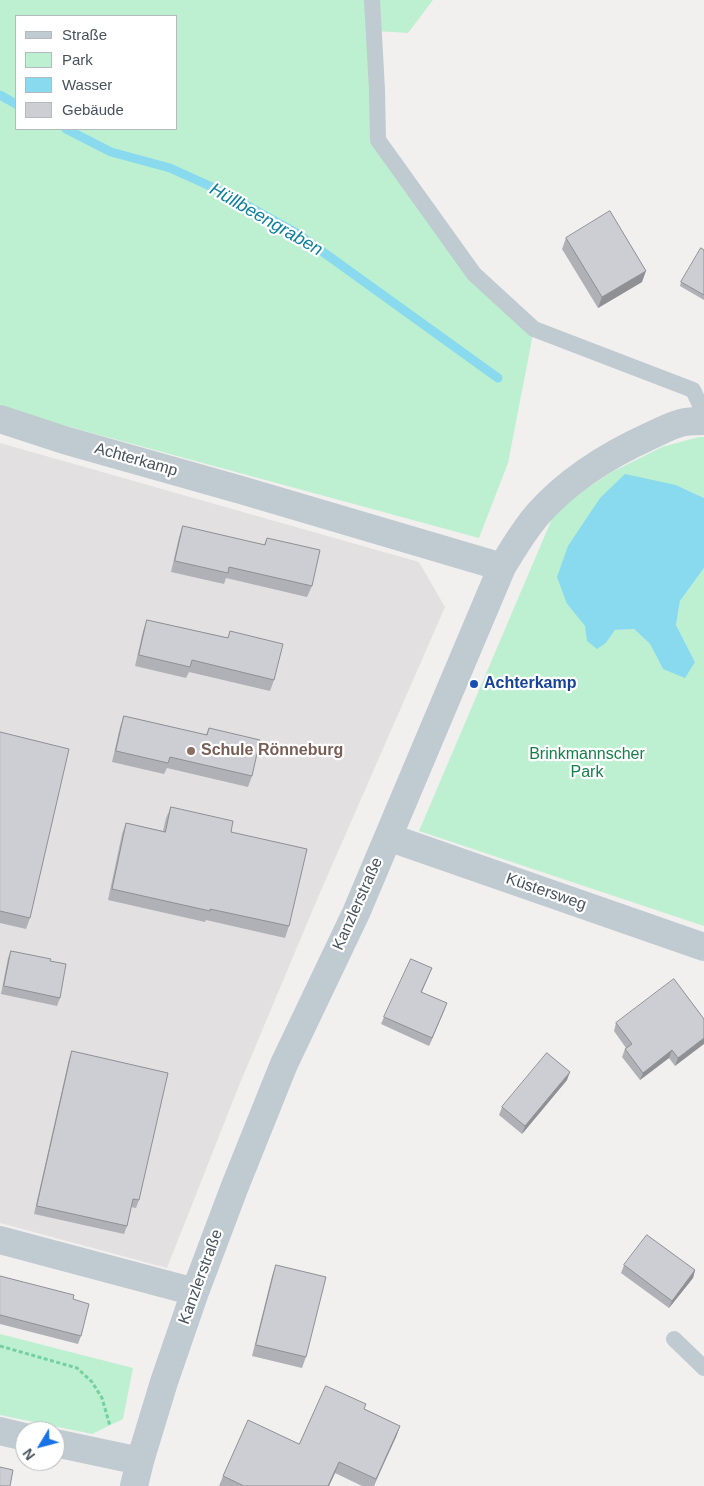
<!DOCTYPE html>
<html>
<head>
<meta charset="utf-8">
<style>
  body { margin:0 }
  #map { position:relative; width:704px; height:1486px; overflow:hidden; background:#f2efef; font-family:Arial,sans-serif }
  canvas { display:block }
  .legend { position:absolute; left:15px; top:15px; width:162px; height:115px; box-sizing:border-box; background:#fff; border:1px solid #b5babe; margin:0; padding:6px 9px; list-style:none; font-size:15px; color:#47535d }
  .legend li { display:flex; align-items:center; gap:10px; height:25px }
  .legend b { width:25px; border:1px solid #b5babe }
  .north { position:absolute; left:15px; top:1421px; width:50px; height:50px; box-sizing:border-box; background:#fff; border:1px solid #b5babe; border-radius:50%; rotate:233deg; font-size:14px; font-weight:700; line-height:20px; text-align:center; color:#47535d }
  .north::after { content:''; display:block; margin:auto; width:18px; height:22px; background:#1672e5; clip-path:polygon(50% 0,100% 100%,50% 72%,0 100%) }
</style>
</head>
<body>
<div id="map">
<canvas width="704" height="1486"></canvas>
<ul class="legend">
<li><b style="height:6px;background:#bfcad1"></b>Straße</li>
<li><b style="height:14px;background:#bdf0d0"></b>Park</li>
<li><b style="height:14px;background:#89daee"></b>Wasser</li>
<li><b style="height:14px;background:#ccced4"></b>Gebäude</li>
</ul>
<div class="north">N</div>
</div>
<script>
const context = document.querySelector('canvas').getContext('2d');
context.lineJoin = 'round';
function paint(path, color) {
  context.fillStyle = color;
  context.fill(path, 'evenodd');
}
function stroke(path, color, width, dash) {
  context.strokeStyle = color;
  context.lineWidth = width;
  context.lineCap = dash ? 'butt' : 'round';
  context.setLineDash(dash || []);
  context.stroke(path);
}
function write(font, color, halo, rows, align = 'center') {
  context.font = font + ' Arial,sans-serif';
  context.lineWidth = 4.5;
  context.setLineDash([]);
  context.textBaseline = 'middle';
  context.strokeStyle = halo;
  context.fillStyle = color;
  for (const [text, x, y, turn = 0] of rows) {
    context.save();
    context.translate(x, y);
    context.rotate((+turn || 0) * Math.PI / 180);
    context.textAlign = isNaN(turn) ? turn : align;
    if (halo) context.strokeText(text, 0, 0);
    context.fillText(text, 0, 0);
    context.restore();
  }
}
const education = new Path2D(`
  M0 443 419 562 445 607 319 895 238 1088 167 1268 0 1223Z`);
const green = new Path2D(`
  M0 0H433L408 33 375 31 378 140 474 274 534 329 508 463 479 538 15 412 0 406ZM16 16H176V129H16Z
  M699 437H704V498L676 485 600 498 586 521 567 604 585 626 606 643 615 630 634 629 650 644 663 669 695 662 676 625 680 601 704 568V926L419 831 554 514 583 491 610 473 662 447Z
  M0 1334 133 1368 123 1419 92 1434 0 1415Z`);
const water = new Path2D(`
  M625 474 676 485 704 498V568L680 601 676 625 695 662 685 678 663 669 650 644 634 629 615 630 606 643 597 649 587 641 585 626 567 604 557 577 568 546 600 498Z`);
const stream = new Path2D(`
  M0 95 16 104
  M66 129 111 152 170 168 223 192 298 234 498 378`);
const path = new Path2D(`
  M0 1346 77 1368 92 1382 102 1398 110 1426`);
const service = new Path2D(`
  M372 0 377 90 378 140 474 274 534 329 693 390 704 413
  M674 1339 704 1368`);
const minor = new Path2D(`
  M0 419 64 440 241 490 502 567
  M388 837 704 947
  M0 1240 195 1292
  M0 1431 25 1437
  M55 1443 140 1461
  M134 1486 140 1461 164 1382 195 1292 235 1186 284 1064 356 913 502 567C513 549 524 530 538 514 569 479 608 455 650 436 661 431 673 424 685 422 691 421 698 421 704 421`);
const wall = new Path2D(`
  M566 238 642 282 598 308 562 249Z
  M704 250V300L680 286 681 282Z
  M183 526 264 545 267 538 312 586 307 597 226 578 224 584 171 572 179 537Z
  M147 620 228 638 230 631 274 680 270 691 189 672 186 678 135 666 143 631Z
  M124 716 206 735 209 728 252 776 248 787 167 768 164 774 112 762 120 727Z
  M0 732 30 918 26 929 0 923Z
  M171 807 231 832 289 926 285 938 206 920 205 922 108 900 122 834 126 823 163 831 166 818Z
  M11 951 50 961 60 998 57 1006 1 994 8 958Z
  M432 968 422 992 444 1011 429 1046 381 1024 384 1017Z
  M704 1019 675 1066 669 1058 640 1080 622 1057 625 1049 626 1048 614 1031 616 1023Z
  M72 1051 139 1200 136 1208 131 1207 127 1226 124 1234 34 1214 69 1059Z
  M567 1080 522 1134 499 1115 502 1107Z
  M276 1265 306 1357 302 1368 252 1356 272 1276Z
  M624 1265 695 1270 693 1278 669 1308 621 1273Z
  M0 1276 73 1299 81 1336 78 1344 0 1324Z
  M365 1409 400 1426 396 1437 374 1486H362L335 1473 329 1486H219L223 1476 299 1444Z`);
const shadedWall = new Path2D(`
  M646 271 642 282 598 308 602 297Z
  M447 1003 444 1011 429 1046 432 1038Z
  M704 1038V1044L675 1066 678 1058Z
  M672 1050 669 1058 640 1080 643 1073Z
  M570 1072 567 1080 522 1134 525 1126Z
  M695 1270 693 1278 669 1308 672 1301Z
  M400 1426 396 1437 373 1486 376 1479Z
  M339 1462 335 1473 329 1486H328Z`);
const building = new Path2D(`
  M610 211 646 271 602 297 566 238Z
  M701 248 704 250V295L681 282Z
  M183 526 265 545 267 538 320 550 312 586 229 567 228 573 175 561Z
  M147 620 228 638 230 631 283 644 274 680 192 660 190 667 139 655Z
  M124 716 207 735 209 728 260 740 252 776 170 757 168 763 116 751Z
  M0 732 69 749 30 918 0 911Z
  M171 807 233 821 231 832 307 849 289 926 210 909V911L112 889 126 823 165 832Z
  M11 951 51 959 50 961 66 964 60 998 4 986Z
  M411 959 432 968 421 992 447 1003 432 1038 384 1017Z
  M674 979 704 1019V1038L678 1058 672 1050 643 1073 625 1049 632 1044 616 1023Z
  M72 1051 168 1073 139 1200 133 1199 127 1226 37 1206Z
  M547 1053 570 1072 525 1126 502 1107Z
  M647 1235 695 1270 672 1301 624 1265Z
  M276 1265 326 1277 306 1357 256 1345Z
  M0 1276 74 1295 73 1299 89 1304 81 1336 0 1315Z
  M326 1386 366 1404 364 1409 400 1426 376 1479 339 1462 328 1486H244L223 1476 248 1420 299 1444Z
  M0 1467 13 1470 10 1486H0Z`);
const markers = [
  [474,684,5,"#1a4fb4"],
  [191,751,5,"#8d6e63"]
];
const streetNames = [
  ["Achterkamp",136,460,16],
  ["Küstersweg",546,892,19],
  ["Kanzlerstraße",358,904,-66],
  ["Kanzlerstraße",201,1277,-70]
];
const transitNames = [
  ["Achterkamp",484,684]
];
const educationNames = [
  ["Schule Rönneburg",201,751]
];
const parkNames = [
  ["Brinkmannscher",587,755],
  ["Park",587,773]
];
const waterNames = [
  ["Hüllbeengraben",266,220,30]
];
paint(education, '#e3e0e1');
paint(green, '#bdf0d0');
paint(water, '#89daee');
stroke(stream, '#89daee', 9);
stroke(path, '#74cfa1', 3, [4, 2.5]);
stroke(service, '#bfcad1', 16);
stroke(minor, '#bfcad1', 28);
paint(wall, '#afb1b6');
paint(shadedWall, '#8f9094');
paint(building, '#ccced4');
stroke(building, '#8f9094', 1);
for (const [x, y, r, color] of markers) {
  const dot = new Path2D();
  dot.arc(x, y, r, 0, 2 * Math.PI);
  context.fillStyle = color;
  context.fill(dot);
  stroke(dot, '#fff', 2);
}
write('16px', '#47535d', '#fff', streetNames);
write('bold 16px', '#164399', '#fff', transitNames, 'left');
write('bold 16px', '#785e54', '#fff', educationNames, 'left');
write('16px', '#15804a', '#fff', parkNames);
write('italic 18px', '#0b809d', '#fff', waterNames);
</script>
</body>
</html>
